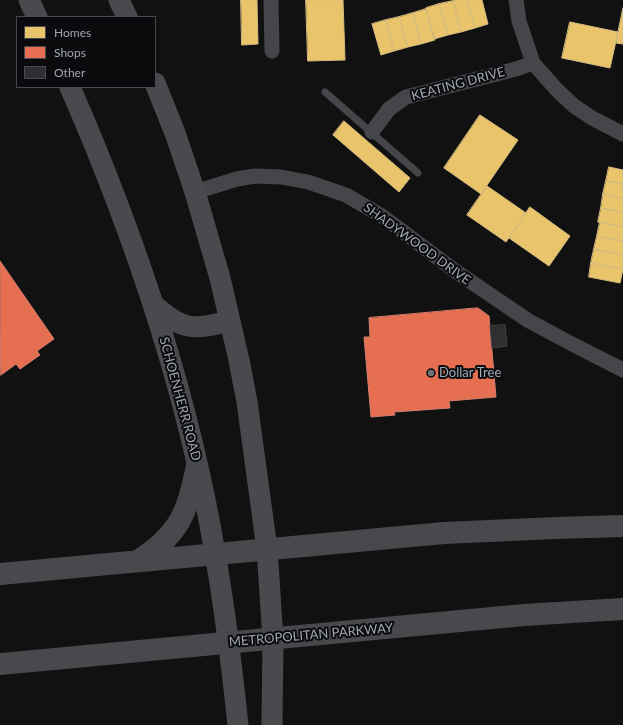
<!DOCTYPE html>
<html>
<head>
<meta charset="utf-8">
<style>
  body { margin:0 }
  #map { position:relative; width:623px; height:725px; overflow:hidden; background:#111; font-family:Lato,sans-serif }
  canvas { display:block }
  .legend { position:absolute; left:16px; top:16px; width:140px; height:72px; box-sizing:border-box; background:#0b0b0d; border:1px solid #474950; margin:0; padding:5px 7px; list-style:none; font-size:12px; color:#a0a7b4 }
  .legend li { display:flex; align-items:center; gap:8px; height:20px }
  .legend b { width:20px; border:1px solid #474950 }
</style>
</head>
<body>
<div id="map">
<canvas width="623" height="725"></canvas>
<ul class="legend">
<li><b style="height:11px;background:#e9c46a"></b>Homes</li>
<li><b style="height:11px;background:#e76f51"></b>Shops</li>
<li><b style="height:11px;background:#2f2f31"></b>Other</li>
</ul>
</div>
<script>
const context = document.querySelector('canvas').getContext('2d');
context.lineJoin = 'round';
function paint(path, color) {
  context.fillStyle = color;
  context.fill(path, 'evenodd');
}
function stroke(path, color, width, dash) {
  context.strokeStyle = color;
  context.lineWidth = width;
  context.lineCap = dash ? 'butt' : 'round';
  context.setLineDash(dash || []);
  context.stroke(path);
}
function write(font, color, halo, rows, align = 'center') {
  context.font = font + ' Lato,sans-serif';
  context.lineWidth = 4;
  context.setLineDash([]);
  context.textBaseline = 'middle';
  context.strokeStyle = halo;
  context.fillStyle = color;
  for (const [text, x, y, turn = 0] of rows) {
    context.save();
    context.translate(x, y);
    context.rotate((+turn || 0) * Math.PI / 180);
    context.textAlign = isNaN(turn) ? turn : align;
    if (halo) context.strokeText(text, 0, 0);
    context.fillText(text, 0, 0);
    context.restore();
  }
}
const homes = new Path2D(`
  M241 0H257L258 44 242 45Z
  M306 0H343L345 60 308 61Z
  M455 0H467L475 28 461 32 453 1Z
  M467 0H482L488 24 475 28Z
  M453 1 461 32 448 35 439 4Z
  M439 4 448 35 434 39 426 8Z
  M623 8V44L616 43Z
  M426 9 435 40 421 44 413 13Z
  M413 13 421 44 408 47 399 17Z
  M399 17 408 47 394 51 386 20Z
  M386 20 394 51 381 55 372 24Z
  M570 22 618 32 610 68 562 58Z
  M480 115 518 140 481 194 444 168Z
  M344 121 410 178 399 192 333 135Z
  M609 167 623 170V184L606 181Z
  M606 181 623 184V198L603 194Z
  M487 186 526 213 506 242 467 215Z
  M603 194 623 198V212L601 208Z
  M530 207 570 236 549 266 509 238Z
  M601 208 623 212V227L598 222Z
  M600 222 623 227V241L597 236Z
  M597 236 623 241V255L594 249Z
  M594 249 623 255V269L591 263Z
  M591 263 623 269 620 283 589 277Z`);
const shops = new Path2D(`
  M0 261 54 339 37 351 40 355 20 369 16 364 1 375Z
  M478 308 489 316 496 397 449 401 450 408 394 412 395 415 371 417 364 337H370L369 318Z`);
const building = new Path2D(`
  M505 325 507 346 492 348 490 326Z`);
const lane = new Path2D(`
  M325 92 418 173`);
const street = new Path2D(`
  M271 0 272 51
  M516 0 519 21 533 63 557 90 574 106 592 118 623 134
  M372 132 389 109 406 97 516 69 533 63
  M195 192 237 179 255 176 281 177 308 182 346 195 382 216 458 273 529 321 572 344 623 370`);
const secondary = new Path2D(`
  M29 0 37 17
  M119 0 127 17
  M155 83 175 133 195 192 220 278 239 360 247 402 267 549 273 639 272 725
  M70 87C135 236 188 392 215 553 225 610 232 668 238 725
  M153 304C182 331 193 330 230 321`);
const primary = new Path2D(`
  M138 561C180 534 187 513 197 466
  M0 574 444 533 556 528 623 526
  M0 664 524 615 623 609`);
const markers = [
  [431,373,4,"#6e727b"]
];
const streetNames = [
  ["KEATING DRIVE",458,84,-15],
  ["SHADYWOOD DRIVE",417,244,36],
  ["SCHOENHERR ROAD",180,399,75],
  ["METROPOLITAN PARKWAY",311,635,-5]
];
const poiNames = [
  ["Dollar Tree",439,373]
];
paint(homes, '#e9c46a');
stroke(homes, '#d3bb80', 1);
paint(shops, '#e76f51');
stroke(shops, '#d2806f', 1);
paint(building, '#2f2f31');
stroke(building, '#3f4145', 1);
stroke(lane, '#45464a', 7);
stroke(street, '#45464a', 15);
stroke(secondary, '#494a4e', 21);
stroke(primary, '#47494c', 22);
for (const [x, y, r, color] of markers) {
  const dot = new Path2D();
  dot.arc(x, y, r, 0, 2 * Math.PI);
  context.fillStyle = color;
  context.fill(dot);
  stroke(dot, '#0b0b0d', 1.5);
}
write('13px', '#a0a7b4', '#0b0b0d', streetNames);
write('13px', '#a0a7b4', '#0b0b0d', poiNames, 'left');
</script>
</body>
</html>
